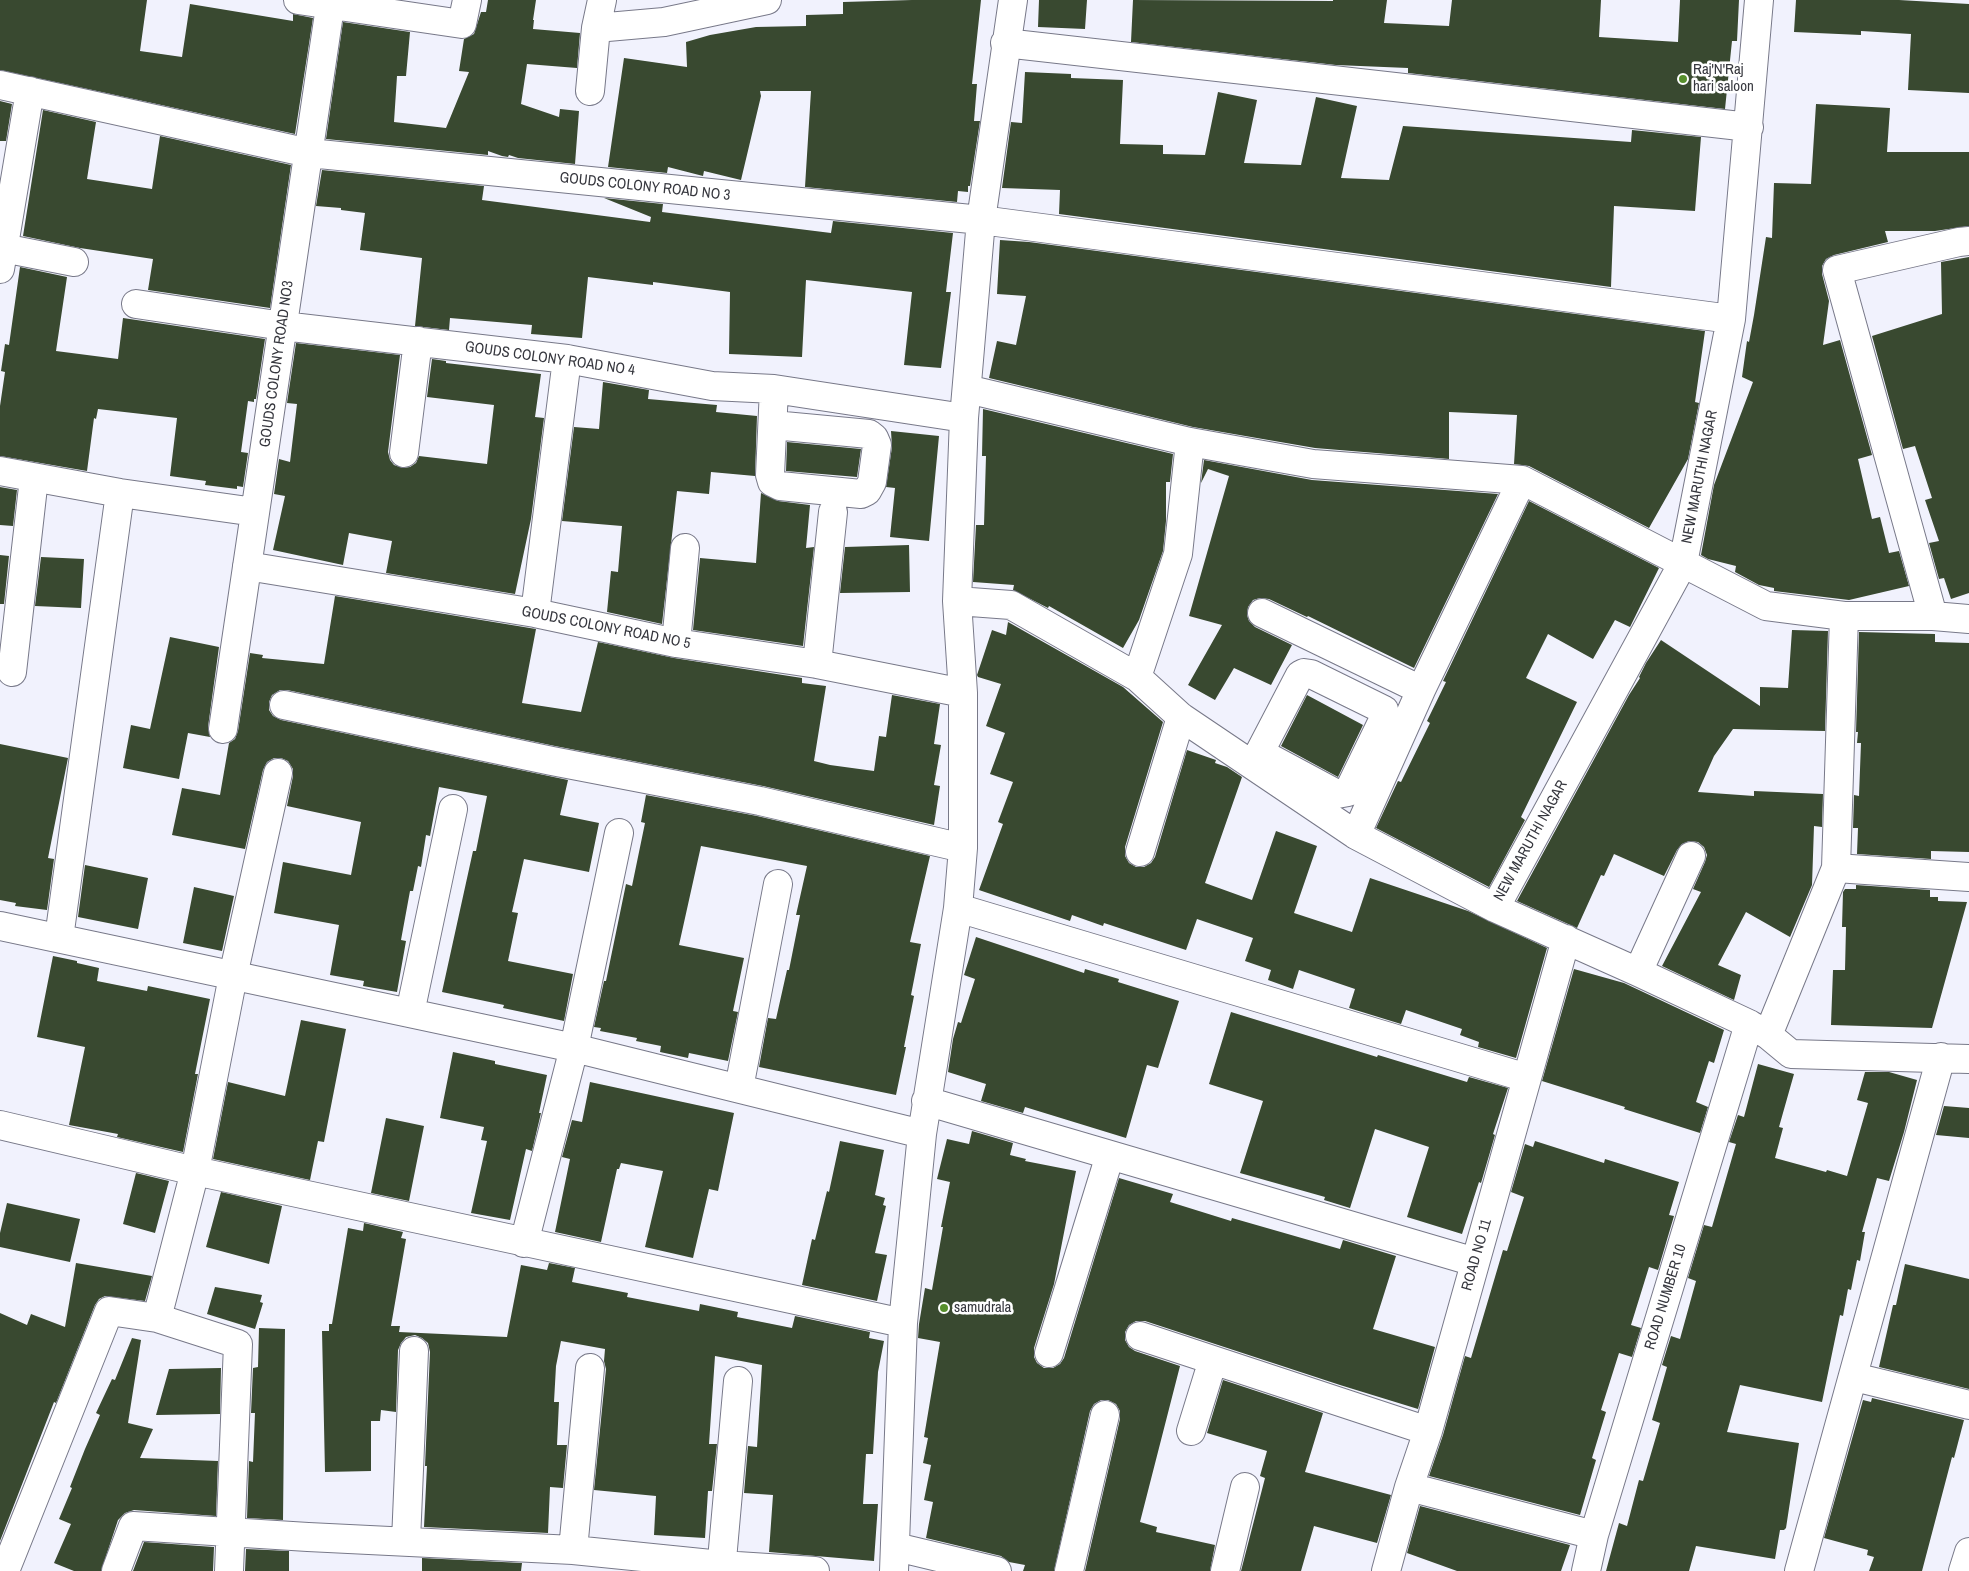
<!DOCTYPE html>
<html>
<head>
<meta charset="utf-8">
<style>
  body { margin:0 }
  canvas { display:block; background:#f1f2fd }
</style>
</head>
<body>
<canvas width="1969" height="1571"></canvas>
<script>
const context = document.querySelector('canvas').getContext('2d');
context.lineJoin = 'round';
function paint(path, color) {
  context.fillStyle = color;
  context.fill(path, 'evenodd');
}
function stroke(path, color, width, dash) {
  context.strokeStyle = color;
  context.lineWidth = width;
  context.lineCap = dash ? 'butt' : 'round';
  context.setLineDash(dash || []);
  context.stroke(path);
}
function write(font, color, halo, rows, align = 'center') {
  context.font = font + ' "Archivo Narrow",sans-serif';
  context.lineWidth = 5;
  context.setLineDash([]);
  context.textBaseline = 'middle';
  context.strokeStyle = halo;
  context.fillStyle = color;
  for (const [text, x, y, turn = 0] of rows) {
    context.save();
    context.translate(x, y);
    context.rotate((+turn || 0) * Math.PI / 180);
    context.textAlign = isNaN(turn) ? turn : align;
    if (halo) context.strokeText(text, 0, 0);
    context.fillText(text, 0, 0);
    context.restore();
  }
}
const building = new Path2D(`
  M0 0H147L140 51 182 57 190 4 293 21V14L313 18 295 134 0 70Z
  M488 0H536L533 20H534L533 29 580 33 577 68 527 64 521 104 559 117 560 109 579 111 575 164 518 158 509 155 508 157 502 156 488 151V155L326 139 343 22 410 32 406 76H397L394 122 446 128 469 72 459 71 464 39 474 34 481 12H486Z
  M912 0H981L972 84H977L974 121H980L970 186H968V192L958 191 957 202 805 187 811 91H760L761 96 741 180 704 171 703 176 668 167 667 173 608 167 624 58 687 67 686 42 710 35 756 27 806 26V15L843 14V2Z
  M1039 0H1087L1085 29 1038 27Z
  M1133 0 1333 1V0H1387L1384 23 1449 26 1452 0H1601L1599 37 1678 42 1680 0H1739L1737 41H1732L1725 109 1408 73V68L1336 65 1131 42Z
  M1796 0H1899L1969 4V93L1908 90 1911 34 1861 31V35L1794 32Z
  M1025 72 1071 74V78L1123 80 1120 144 1163 145V154L1205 155 1218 92 1257 100 1244 163 1301 165 1316 97 1357 106 1341 178 1389 180 1403 126 1631 142 1632 130 1701 137 1695 211 1614 206 1611 287 1059 214 1060 190 1002 188 1011 122 1022 123Z
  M0 101 12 104 6 141H0Z
  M1816 104 1890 108 1887 152H1969V226L1935 231H1885L1888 242 1834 255 1826 259 1822 266V274L1829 301 1823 345 1840 340 1872 455 1858 459 1872 519 1880 517 1889 553 1899 551 1909 586 1849 600 1774 591V588L1759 585 1735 572 1736 566 1708 559 1701 555 1714 485 1753 382 1742 377 1747 341 1749 342 1754 315 1766 237 1772 238 1774 183 1811 184Z
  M43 110 96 122 87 179 152 189 160 136 291 165 270 308 148 290 153 259 80 248 23 236Z
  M322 170 484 186 482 200 650 222 651 217 604 198 663 204 662 212 831 233 833 221 953 233 946 292H951L941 368 904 365 912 292 806 280 802 357 729 354 730 292 653 282V285L588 277 582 338 531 334 532 325 450 318 449 330 415 326 422 258 360 250 365 213 341 210V208L316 206Z
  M1000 240 1029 242 1705 331 1695 402 1699 403 1688 459 1649 528 1529 466 1514 464 1517 415 1449 412V459L1315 448 1193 427 989 378 997 341 1016 345 1026 296 997 294Z
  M1969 257V593L1951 599 1944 578 1939 579 1929 543 1939 541 1925 500 1932 498 1915 446 1903 449 1872 336 1942 314 1941 262Z
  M20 267 67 277 56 351 118 359 123 318 265 339 256 399H254V402L248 401 241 452 248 453 243 487 237 486V489L205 485 206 481 170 476 177 418 98 409 96 419 94 418 87 471 0 456V406L5 372 1 371 5 344 9 345Z
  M296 343 400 355 388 452 390 460 394 465 403 468 410 467 416 463 419 456 487 464 494 405 427 397 432 359 446 361V363L541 374 535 417 544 418 531 519 515 594 386 573 392 541 349 533 343 565 273 550 285 496 274 494 279 459 290 462 297 404 287 403Z
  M603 382 649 390 648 399 717 405 716 412 757 416 755 476 711 472 709 494 677 491 662 624 607 612 611 571 618 572 622 526 562 521 574 427 599 429Z
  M983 409 1173 454 1170 482H1166V521L1163 551 1139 620 1123 648 1049 606 1048 608 1013 590 1014 585 973 582 976 525H984L986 456H982Z
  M891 431 939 436 929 541 890 537 895 488 886 487 892 447Z
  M787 442 861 449 857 477 786 471Z
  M1204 460 1312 480 1498 494 1414 668 1308 616 1307 617 1269 599 1260 598 1253 600 1248 607 1247 615 1249 621 1255 627 1292 645 1271 685 1234 668 1215 700 1188 685 1222 625 1189 616 1229 476 1208 469 1201 483Z
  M0 487 17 490 13 526 0 525Z
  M761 493 778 501 810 505 806 548 814 547 803 646 693 630 700 558 756 563Z
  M1529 501 1659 568 1630 627 1615 620 1593 659 1548 634 1526 678 1577 702 1521 817 1525 820 1489 887 1376 828 1398 781 1401 782 1430 723 1427 721 1446 682 1443 681Z
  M909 545 910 592 840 593 845 547Z
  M0 555 9 556 4 604H0Z
  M41 557 84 559 81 608 35 606Z
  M335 596 536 629 522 703 581 712 598 642 674 658 802 678V683L826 686 814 761 830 765 874 771 879 736 886 737 892 695 940 704 934 744 941 745 934 785 940 786 934 825 763 786 555 746 287 690H280L272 695 269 702V710L273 716 281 720 568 780 560 815 599 823 589 872 524 859 512 912 518 913 508 961 573 974 564 1021 503 1008 504 1005 442 992 473 851H476L487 796 439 787 430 836 426 835 421 867 418 866 413 891H410L401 940 406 941 397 992 363 986 364 981 330 975 339 925 274 913 283 862 351 875 361 822 287 806 293 776V769L288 761 281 758H274L267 762 263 770 245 849 172 835 182 788 220 795 229 743 235 739 238 731 250 653 263 655 262 658 324 664Z
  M1008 622 1123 687 1163 722 1125 847V856L1129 863 1136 867H1144L1151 863 1155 857 1187 750 1216 760 1215 763 1227 767 1242 777 1205 883 1252 900 1276 831 1317 846 1294 913 1352 932 1370 878 1468 911 1547 948 1516 1058 1478 1047 1479 1042 1460 1035 1462 1029 1406 1010 1401 1024 1349 1008 1355 989 1299 970 1293 989 1268 980 1271 970 1245 961 1253 938 1197 919 1186 950 1104 923 1103 926 1072 915 1070 921 979 890 1003 824 998 822 1013 782 990 774 1005 733 986 726 1001 684 978 677 977 675 992 630 1006 635Z
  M1792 630 1828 631 1825 731 1733 729 1714 756 1698 792 1754 796V791L1823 794 1822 827 1814 826 1812 885 1790 937 1746 912 1718 965 1741 975 1734 1000 1662 966 1701 892 1693 889 1705 862 1707 855 1704 847 1698 842 1689 841 1682 844 1677 850 1664 876 1614 854 1604 876 1601 875 1577 928 1517 901 1629 695 1640 678 1639 677 1646 663 1661 640 1760 706V687L1788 688Z
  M1859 632 1935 634V642L1969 643V852L1931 851V859L1857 854 1858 828H1853L1854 795 1859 796 1861 743H1857L1858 732H1856Z
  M170 637 219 647 208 727 210 737 188 733 179 779 123 768 131 725 150 729Z
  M1307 695 1363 725 1338 777 1281 746Z
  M0 744 68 758 48 858 54 859 47 910 15 906 16 903 0 900Z
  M646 795 757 816 930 856 910 942 921 944 911 995 914 996 904 1047H906L896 1095 759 1067 768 1018 776 1019 787 970H789L800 915H796L807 866 701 846 679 945 744 958 733 1011 738 1012 728 1061 689 1053 688 1058 660 1052 661 1046 636 1041 637 1038 600 1031 601 1028 594 1027 604 981H606L626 884 632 886 645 823 641 822Z
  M85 865 148 878 138 929 78 917Z
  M1856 885 1930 890V897H1938V901L1967 902 1932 1028 1831 1025 1833 970H1845L1846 927H1842L1843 892 1845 889H1856Z
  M194 887 234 896 222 951 183 943Z
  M976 937 1084 973 1085 969 1119 979 1118 982 1179 1001 1158 1068 1147 1065 1126 1138 1025 1107 1023 1113 981 1101 986 1084 948 1072 953 1039 958 1022 961 1023 975 979 964 975Z
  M53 956 77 961V963L99 968 97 981 147 991 148 986 210 999 195 1074H198L183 1152 117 1137 118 1134 69 1125 85 1047 37 1037Z
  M1574 969 1624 983 1724 1030 1714 1063 1709 1061 1696 1102 1708 1107 1700 1133 1624 1109 1625 1107 1542 1081Z
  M1231 1012 1377 1057 1378 1055 1467 1082 1469 1077 1508 1088 1493 1134 1495 1135 1481 1183 1479 1182 1462 1234 1407 1217 1429 1147 1375 1129 1350 1208 1324 1200 1325 1197 1240 1173 1263 1101 1209 1084Z
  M301 1020 346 1029 324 1142 318 1141 310 1180 213 1159 228 1082 285 1096Z
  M453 1052 495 1061V1064L547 1075 539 1113H541L532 1151 526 1149 510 1220 471 1213 487 1141 481 1140 484 1127 440 1118Z
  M1758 1064 1794 1074 1779 1127 1783 1128 1775 1158 1826 1172 1827 1170 1847 1176 1868 1103 1857 1100 1865 1072H1889L1917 1080 1904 1132 1889 1181 1877 1178 1862 1232H1865L1860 1261 1857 1260 1851 1290 1848 1289 1843 1316 1840 1315 1822 1402 1740 1385 1727 1432 1799 1443 1786 1528 1784 1530H1780L1775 1559 1696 1546 1689 1571H1606L1619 1523 1627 1526 1639 1480 1643 1481 1660 1423 1652 1420 1667 1367 1662 1365 1671 1336 1680 1339 1696 1281 1688 1278 1704 1225 1712 1227 1736 1144 1729 1142 1738 1115 1744 1117Z
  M590 1082 734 1113 718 1191 709 1189 693 1258 645 1247 663 1171 621 1163 619 1169H617L601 1242 555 1232 570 1159 562 1157 572 1120 582 1122Z
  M1944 1106 1969 1108V1138L1936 1135Z
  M386 1118 424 1126 409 1201 371 1193Z
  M972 1131 1013 1143 1010 1155 1026 1159 1025 1161 1076 1171 1054 1284 1034 1348V1357L1037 1363 1044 1368H1053L1060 1364 1064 1358 1119 1178 1173 1194 1170 1202 1231 1221 1232 1218 1340 1249 1343 1240 1396 1256 1373 1329 1435 1347 1418 1409 1340 1385 1145 1321H1136L1129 1325 1125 1332V1340L1129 1347 1135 1351 1180 1366 1140 1522 1157 1527 1156 1532 1215 1545 1210 1571H1085L1120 1419V1411L1116 1404 1108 1400H1101L1094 1404 1090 1411 1054 1571H1023L1025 1565 1009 1562 1001 1556 926 1538 933 1502 924 1500 931 1465 923 1463 928 1438 924 1437 940 1342 918 1338 919 1324 925 1288 932 1290 943 1227H941L950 1182 937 1179 947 1139 969 1144Z
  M840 1141 884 1150 875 1195 885 1198 883 1205 886 1206 875 1253 887 1255 877 1301 802 1285 812 1239 815 1240 827 1191 829 1192Z
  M1535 1141 1604 1163 1605 1159 1679 1182 1669 1215 1674 1216 1658 1270 1649 1267 1631 1325 1641 1328 1632 1357 1619 1353 1601 1410 1606 1412 1592 1458 1596 1460 1580 1515 1429 1476 1443 1435 1465 1356 1471 1358 1503 1250 1507 1251 1524 1197 1511 1192 1525 1144 1533 1147Z
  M136 1173 169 1181 155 1233 123 1224Z
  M221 1192 282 1206 269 1264 206 1247Z
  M7 1203 80 1219 70 1262 0 1247V1233Z
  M364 1223 403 1232 401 1238 406 1239 391 1326H400L399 1332 507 1337 521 1265 547 1270 549 1263 575 1268 572 1282 628 1293 627 1297 699 1311 700 1304 738 1312 737 1317 792 1328 795 1316 870 1332 869 1338 884 1341 878 1372 873 1454H866L863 1504H878L874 1561 769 1552 773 1495 744 1493 748 1446 757 1447 762 1365 715 1356 709 1444H717L712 1491H708L705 1538 654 1535 656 1496 594 1490 606 1369 604 1361 605 1349 561 1341 556 1366 554 1402H559L557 1445H567L563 1488 550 1487 548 1533 424 1527 427 1466H425L430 1352 428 1343 422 1338 415 1335 406 1337 401 1343 398 1350 396 1412 381 1410 380 1421H371V1471L325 1472 322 1331H329V1324H332L348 1228 363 1231Z
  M76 1263 152 1276 145 1301 105 1296 99 1299 95 1305 56 1403 54 1402 0 1541V1313L27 1325 31 1314 65 1327Z
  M1905 1264 1969 1279V1389L1879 1367 1893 1305H1896Z
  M215 1287 262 1295 260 1302 263 1303 255 1329 207 1314Z
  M259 1328 285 1329 283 1520 247 1518 249 1461 253 1462 255 1413H251L253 1368 258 1367Z
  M132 1338 141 1340 128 1423 153 1429 140 1458 218 1461 216 1516 134 1510 125 1513 118 1520 101 1571H74L54 1563 71 1524 59 1519 72 1488 70 1487 85 1449 100 1415 96 1413 112 1379 115 1380Z
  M221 1368 220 1414 156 1415 169 1369Z
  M1223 1380 1323 1413 1305 1472 1391 1495 1377 1543 1314 1526 1301 1571H1241L1265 1478 1260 1476 1267 1451 1207 1433Z
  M1872 1398 1964 1420 1954 1458 1952 1457 1922 1571H1869L1874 1557 1867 1555 1868 1550 1824 1538 1863 1400 1871 1402Z
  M1420 1506 1570 1545 1561 1571H1457L1407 1553Z
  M144 1542 214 1547 213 1571H133Z
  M246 1549 289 1551V1571H245Z
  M422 1558 522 1563 521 1571H422Z`);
const minor = new Path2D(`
  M298 0 462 24 467 0
  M596 28 664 22 767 0
  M1005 43 1749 127
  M0 85 309 153 981 220 1731 319
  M590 91 596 28 602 0
  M3 248 74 262
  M0 269 30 91
  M136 304 283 326 567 359 712 386 774 389 964 418
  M967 389 1190 442 1313 464 1522 480 1766 606 1844 616H1933L1969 619
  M773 425 869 434 874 438 877 445 872 482 867 491 861 494 780 486 772 482 770 475 774 389
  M404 453 418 341
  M0 471 120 493 255 512
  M247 566 535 613 676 643 817 664 963 693
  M957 601 1011 605 1137 677 1181 717 1356 835 1495 908 1638 972 1749 1024 1768 1035 1791 1054 1969 1059
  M535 613 567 359
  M1262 613 1421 690
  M1933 616 1837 270 1959 242 1969 241
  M676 643 685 548
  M817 664 833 512
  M12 672 34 478
  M1137 677 1178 554 1190 442
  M284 705 552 761 760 801 963 848
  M223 729 331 0
  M1253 765 1300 675 1304 673 1311 674 1384 710V718L1348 792 1337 794 1268 757
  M1356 835 1421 690 1522 480
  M1140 852 1181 717
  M1836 868 1969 877
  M958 908 1527 1078
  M1495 908 1683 563 1731 319 1759 0
  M0 926 574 1048 922 1134
  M59 938 120 493
  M1638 972 1691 856
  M410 1013 453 809
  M1768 1035 1836 868 1844 616
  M739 1088 778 884
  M926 1101 1475 1262
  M0 1125 195 1171 903 1323
  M524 1243 574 1048 619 833
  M157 1318 238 1344 229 1571
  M1140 1336 1428 1431
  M1049 1353 1110 1155
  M1854 1377 1969 1405
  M1191 1431 1213 1360
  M1409 1487 1594 1535
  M406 1541 414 1351
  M896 1547 997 1571
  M573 1550 590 1368
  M5 1571 109 1311 157 1318 195 1171 233 976 278 773
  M116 1571 133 1526 308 1537 573 1550 721 1565 815 1571
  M721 1571 738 1381
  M894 1571 903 1323 922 1134 958 908 963 848V693L957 601 964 418 981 220 1013 0
  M1069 1571 1105 1415
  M1225 1571 1245 1487
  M1386 1571 1409 1487 1428 1431 1566 939
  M1586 1571 1594 1535 1749 1024
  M1799 1571 1941 1057
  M1963 1571 1969 1552`);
const markers = [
  [1683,79,5,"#578f2c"],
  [944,1308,5,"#578f2c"]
];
const poiNames = [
  ["Raj'N'Raj",1693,70],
  ["hari saloon",1693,87],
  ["samudrala",954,1308]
];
const streetNames = [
  ["GOUDS COLONY ROAD NO 3",645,187,6],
  ["GOUDS COLONY ROAD NO 4",550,359,8],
  ["GOUDS COLONY ROAD NO3",277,364,-82],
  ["NEW MARUTHI NAGAR",1700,477,-79],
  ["GOUDS COLONY ROAD NO 5",606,628,11],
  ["NEW MARUTHI NAGAR",1531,841,-61],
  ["ROAD NO 11",1477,1255,-74],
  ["ROAD NUMBER 10",1666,1297,-73]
];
paint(building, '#394930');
stroke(minor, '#787989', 30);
stroke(minor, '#fff', 28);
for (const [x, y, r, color] of markers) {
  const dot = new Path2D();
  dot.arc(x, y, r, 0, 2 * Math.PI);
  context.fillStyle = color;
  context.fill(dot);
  stroke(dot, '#fff', 2);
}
write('15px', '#36373e', '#fff', poiNames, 'left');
write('15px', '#36373e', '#fff', streetNames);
</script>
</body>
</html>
